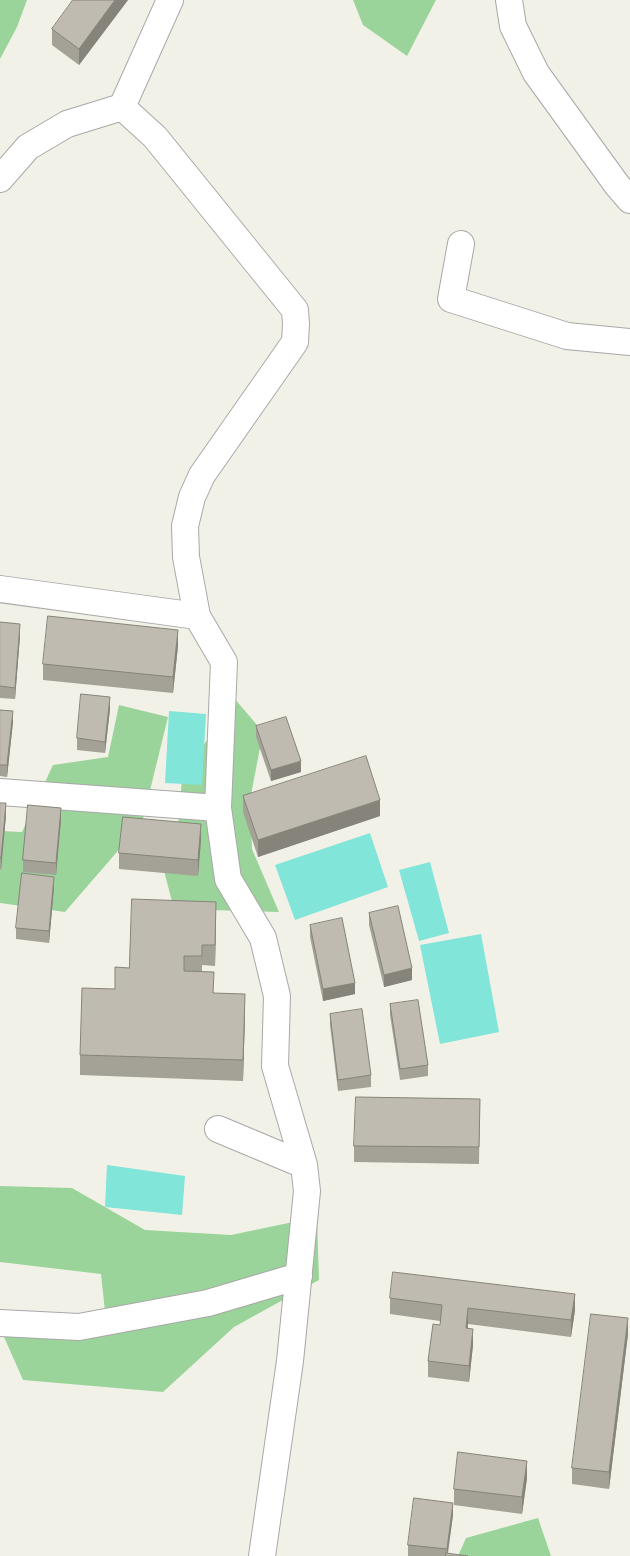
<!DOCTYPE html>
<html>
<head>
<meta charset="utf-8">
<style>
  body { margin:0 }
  canvas { display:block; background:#f2f1e7 }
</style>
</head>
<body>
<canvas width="630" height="1556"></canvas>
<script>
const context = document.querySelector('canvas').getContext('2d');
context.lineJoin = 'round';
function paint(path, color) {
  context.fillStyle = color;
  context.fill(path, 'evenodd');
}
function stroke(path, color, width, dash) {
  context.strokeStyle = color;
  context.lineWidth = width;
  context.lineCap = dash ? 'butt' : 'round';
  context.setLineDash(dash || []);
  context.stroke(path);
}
const forest = new Path2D(`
  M0 0H27L17 27 0 59Z
  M353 0H436L407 56 363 25Z
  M234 698 263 732 250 800 252 849 279 912 174 909 159 852 177 837 182 779Z
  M119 705 168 717 142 823 65 912 0 903V831L22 832 53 765 108 757Z
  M0 1186 72 1188 145 1230 231 1235 317 1217 319 1280 234 1327 163 1392 23 1380 1 1330H107L101 1274 0 1262Z
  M538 1518 551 1556H458L466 1538Z`);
const pitch = new Path2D(`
  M169 711 206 714 202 785 165 783Z
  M370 833 388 887 295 920 275 865Z
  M430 862 449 933 419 941 399 870Z
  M481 934 499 1032 440 1044 420 945Z
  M107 1165 185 1176 182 1215 105 1207Z`);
const minor = new Path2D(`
  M509 0 513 26 536 73 617 185 630 200
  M122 107 155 137 295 310 296 324 295 342 202 475 192 497 185 526 186 557 197 616 224 662 218 808 228 879 263 938 277 996 275 1066 304 1165 307 1191 290 1361 262 1556
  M0 179 28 147 67 124 122 107 170 0
  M461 244 451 299 567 336 630 342
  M0 589 197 616
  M0 792 218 808
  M218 1129 304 1165
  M0 1323 79 1327 208 1303 299 1276`);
const wall = new Path2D(`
  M128 0 79 65 52 45V29Z
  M0 622 20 636 15 699 0 698Z
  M178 646 173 693 43 680V664Z
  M110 709 105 753 77 750V738Z
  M0 710 13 722 7 777 0 776Z
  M256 726 301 772 271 781 256 737Z
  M243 796 380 816 258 857 243 812Z
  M0 803 6 815 1 870H0Z
  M61 820 56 875 23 872V860Z
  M201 840 198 876 119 869V853Z
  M54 888 49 943 16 939V928Z
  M369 913 412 980 384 987 369 925Z
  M216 922 215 966 202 965V972L214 993 245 1014 243 1081 80 1075V1055L115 989 129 968Z
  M310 925 355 994 323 1001 310 937Z
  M390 1004 428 1065V1076L400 1080 390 1015Z
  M330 1014 371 1075V1087L338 1091 330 1025Z
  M480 1099 479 1164 354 1162V1146Z
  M390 1298 575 1310 571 1337 468 1324V1328L473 1345 469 1382 428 1377V1361L440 1325V1321L390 1314Z
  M628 1334 609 1489 572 1484V1468Z
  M527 1478 522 1514 454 1505V1489Z
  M453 1515 448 1554 468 1556H408V1545Z`);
const shadedWall = new Path2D(`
  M115 0H128L79 65V49Z
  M20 624V636L15 699V688Z
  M178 630V646L173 693V677Z
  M110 697V709L105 753V742Z
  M13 711V722L7 777V765Z
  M301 761V772L271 781V770Z
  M380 800V816L258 857V840Z
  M6 803V815L1 870V858Z
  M61 808V820L56 875V863Z
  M201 824V840L198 876V860Z
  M54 877V888L49 943V931Z
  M216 902V922L215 966V945Z
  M412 968V980L384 987V975Z
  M355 983V994L323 1001V989Z
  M245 994V1014L243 1081V1060Z
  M575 1294V1310L571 1337V1320Z
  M468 1308V1324L466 1344V1328Z
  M628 1318V1334L609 1489V1472Z
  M473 1329V1345L469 1382V1366Z
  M527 1461V1478L522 1514V1497Z
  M453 1503V1515L447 1556V1549Z`);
const building = new Path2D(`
  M73 0H115L79 49 52 29Z
  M48 616 178 630 173 677 43 664Z
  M0 622 20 624 15 688 0 686Z
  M81 694 110 697 105 742 77 738Z
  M0 710 13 711 7 765H0Z
  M286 717 301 761 271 770 256 726Z
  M366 756 380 800 258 840 243 796Z
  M0 803H6L1 858H0Z
  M28 805 61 808 56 863 23 860Z
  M123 817 201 824 198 860 119 853Z
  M22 873 54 877 49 931 16 928Z
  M132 899 216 902 215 945H202V956H184V971L214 972 213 993 245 994 243 1060 80 1055 82 988 115 989V967L129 968Z
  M398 906 412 968 384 975 369 913Z
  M342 918 355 983 323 989 310 925Z
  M418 1000 428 1065 400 1069 390 1004Z
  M362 1009 371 1075 338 1080 330 1014Z
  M356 1097 480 1099 479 1147 354 1146Z
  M393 1272 575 1294 571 1320 468 1308 466 1328 473 1329 469 1366 428 1361 433 1324 440 1325 442 1305 390 1298Z
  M591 1314 628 1318 609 1472 572 1468Z
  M458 1452 527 1461 522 1497 454 1489Z
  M414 1498 453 1503 447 1549 408 1545Z
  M446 1553 468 1556H446Z`);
paint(forest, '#9bd49a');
paint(pitch, '#81e5d9');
stroke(minor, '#a8a8a8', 28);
stroke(minor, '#fff', 26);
paint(wall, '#a4a197');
paint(shadedWall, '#86837b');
paint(building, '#bfbbb0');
stroke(building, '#86837b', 1);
</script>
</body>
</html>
